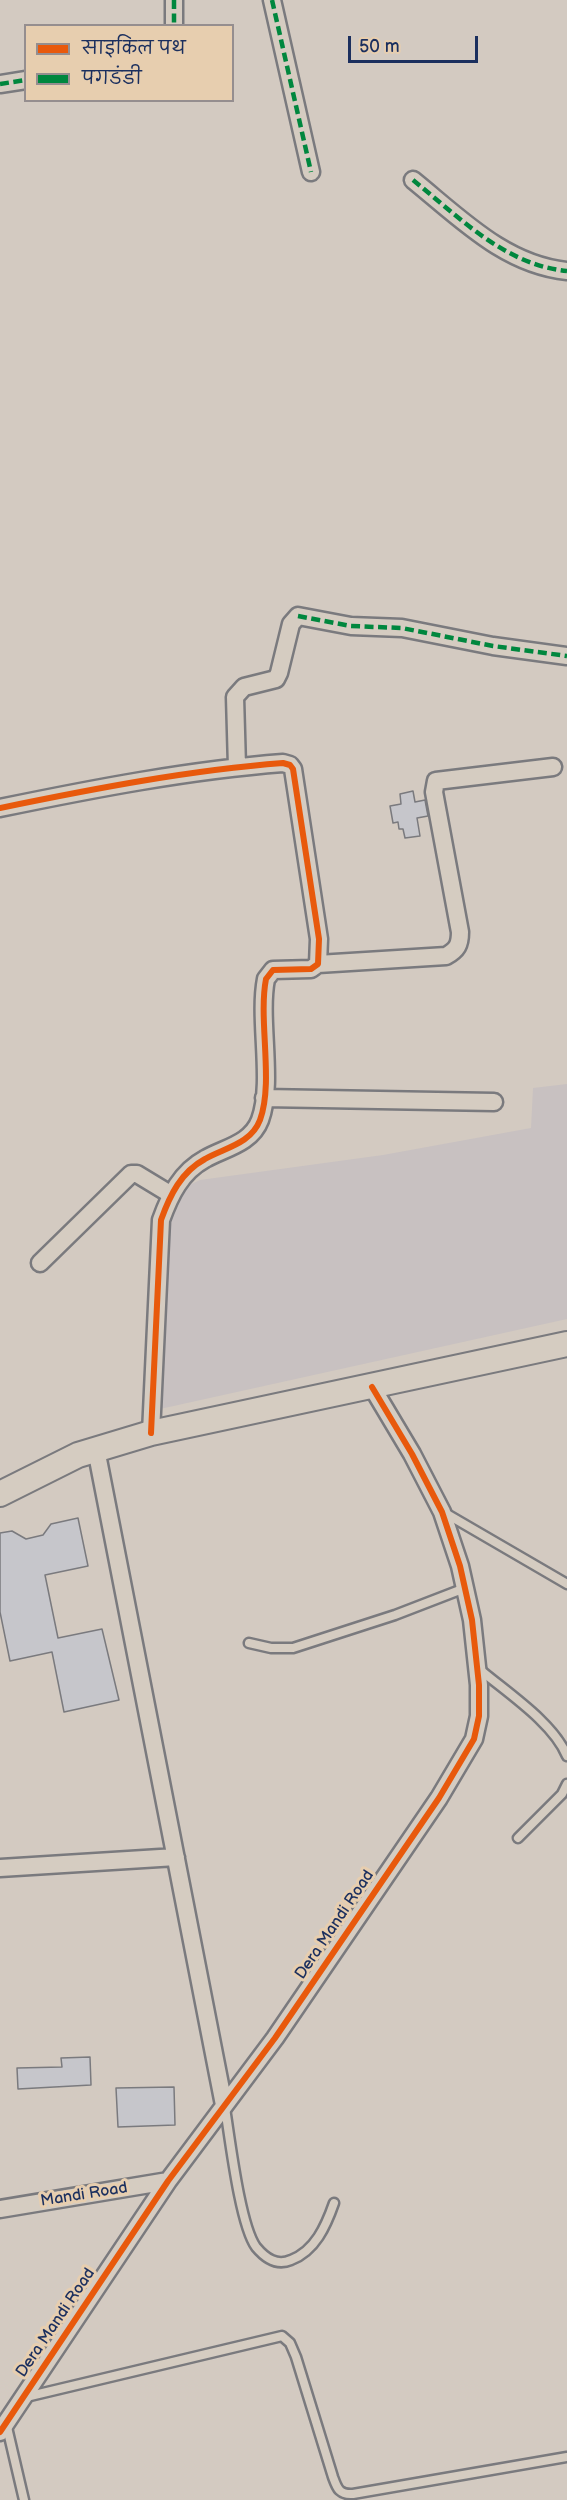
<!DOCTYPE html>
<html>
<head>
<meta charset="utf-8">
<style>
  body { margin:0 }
  #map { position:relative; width:567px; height:2500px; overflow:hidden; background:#d3cac1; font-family:"Balsamiq Sans","Playpen Sans Deva",sans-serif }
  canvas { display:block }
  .legend { position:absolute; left:24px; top:24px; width:210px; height:78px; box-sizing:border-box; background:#e7ceaf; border:2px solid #958e8f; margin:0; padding:8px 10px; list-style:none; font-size:18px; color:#1b2f5e }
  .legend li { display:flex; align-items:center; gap:12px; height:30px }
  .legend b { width:30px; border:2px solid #958e8f }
  .scale { position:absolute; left:348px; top:36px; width:130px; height:27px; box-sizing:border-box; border:3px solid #1b2f5e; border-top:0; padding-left:8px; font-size:18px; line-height:21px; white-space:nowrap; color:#1b2f5e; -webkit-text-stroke:4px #e7ceaf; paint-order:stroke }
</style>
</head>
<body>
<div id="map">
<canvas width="567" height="2500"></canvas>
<ul class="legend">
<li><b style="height:8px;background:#e8590c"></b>साइकिल पथ</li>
<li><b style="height:8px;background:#00873e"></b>पगडंडी</li>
</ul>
<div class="scale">50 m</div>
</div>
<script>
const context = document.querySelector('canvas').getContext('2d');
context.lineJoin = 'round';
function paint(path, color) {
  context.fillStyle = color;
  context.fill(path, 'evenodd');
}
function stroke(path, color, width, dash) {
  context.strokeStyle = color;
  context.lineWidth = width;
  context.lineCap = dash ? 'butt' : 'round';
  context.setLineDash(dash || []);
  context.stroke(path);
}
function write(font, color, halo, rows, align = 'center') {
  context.font = font + ' "Balsamiq Sans",sans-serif';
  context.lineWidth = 6;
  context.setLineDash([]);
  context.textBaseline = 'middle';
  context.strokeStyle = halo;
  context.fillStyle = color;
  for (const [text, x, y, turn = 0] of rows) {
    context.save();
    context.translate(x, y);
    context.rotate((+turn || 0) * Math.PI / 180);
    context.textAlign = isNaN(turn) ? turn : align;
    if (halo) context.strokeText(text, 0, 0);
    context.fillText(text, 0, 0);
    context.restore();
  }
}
const built = new Path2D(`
  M567 1084V1319L160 1409 170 1210 181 1189 200 1180 383 1155 531 1128 533 1088Z`);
const building = new Path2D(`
  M413 791 415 802 425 800 428 816 417 818 420 836 405 838 403 829H399L398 822 393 823 390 806 401 804 400 794Z
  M78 1518 88 1566 45 1575 58 1638 102 1629 119 1700 64 1712 52 1652 10 1661 0 1612V1533L12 1531 26 1539 43 1535 51 1524Z
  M90 2057 91 2085 18 2089 17 2068 62 2067 61 2058Z
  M174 2087 175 2125 118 2127 116 2088Z`);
const lane = new Path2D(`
  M445 1513 567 1584
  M249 1643 271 1648H293L395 1615 465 1588
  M478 1668C506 1692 553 1722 567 1756
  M518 1838 562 1794 567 1784
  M225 2108C230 2139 240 2225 256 2247 266 2259 277 2266 291 2260 315 2251 326 2226 334 2203
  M26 2397 282 2336 290 2343 296 2357 333 2477C337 2488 339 2495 353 2494L567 2457
  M6 2423 24 2500`);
const street = new Path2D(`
  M174 0V26
  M272 0 311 172
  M0 84 26 80
  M413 180C460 218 505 265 567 271
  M237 767 235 697 244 687 276 679 279 673 291 624 298 616 351 626 402 628 493 646 567 656
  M0 808C92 789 190 770 283 763L290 765 293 769 319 939 318 964 311 969 273 970 266 979C258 1020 274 1082 260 1120 251 1144 224 1148 205 1159 181 1172 170 1195 161 1220L151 1433
  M318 964 446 956C457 950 460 945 460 932L434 792 436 781 553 767
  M264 1098 494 1102
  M40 1263 131 1174H137L170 1194
  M96 1449 224 2105
  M0 1868 176 1857
  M0 2209 168 2181
  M0 2432 168 2181 275 2038 439 1798 474 1739 479 1716V1685L472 1620 460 1566 442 1512 412 1454 372 1387`);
const secondary = new Path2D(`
  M0 1494 78 1455 151 1433 567 1344`);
const quiet = new Path2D(`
  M174 0V26
  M272 0 311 172
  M0 84 26 80
  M413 180C460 218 505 265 567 271
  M298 616 351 626 402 628 493 646 567 656`);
const cycleway = new Path2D(`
  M0 808C92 789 190 770 283 763L290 765 293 769 319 939 318 964 311 969 273 970 266 979C258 1020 274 1082 260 1120 251 1144 224 1148 205 1159 181 1172 170 1195 161 1220L151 1433
  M0 2432 168 2181 275 2038 439 1798 474 1739 479 1716V1685L472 1620 460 1566 442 1512 412 1454 372 1387`);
const streetNames = [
  ["Dera Mandi Road",335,1925,-56],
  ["Mandi Road",84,2195,-9],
  ["Dera Mandi Road",56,2323,-56]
];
paint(built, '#c8c1c1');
paint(building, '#c6c6cb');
stroke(building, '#7a7a7e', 1.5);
stroke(lane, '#7a7a7e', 13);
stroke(street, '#7a7a7e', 21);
stroke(secondary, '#7a7a7e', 28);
stroke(lane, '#d5ccc1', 8);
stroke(street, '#d5ccc1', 16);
stroke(secondary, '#d5ccc1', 24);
stroke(quiet, '#00873e', 4.5, [9, 4.5]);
stroke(cycleway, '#e8590c', 6);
write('16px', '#1b2f5e', '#e7ceaf', streetNames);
</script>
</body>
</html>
